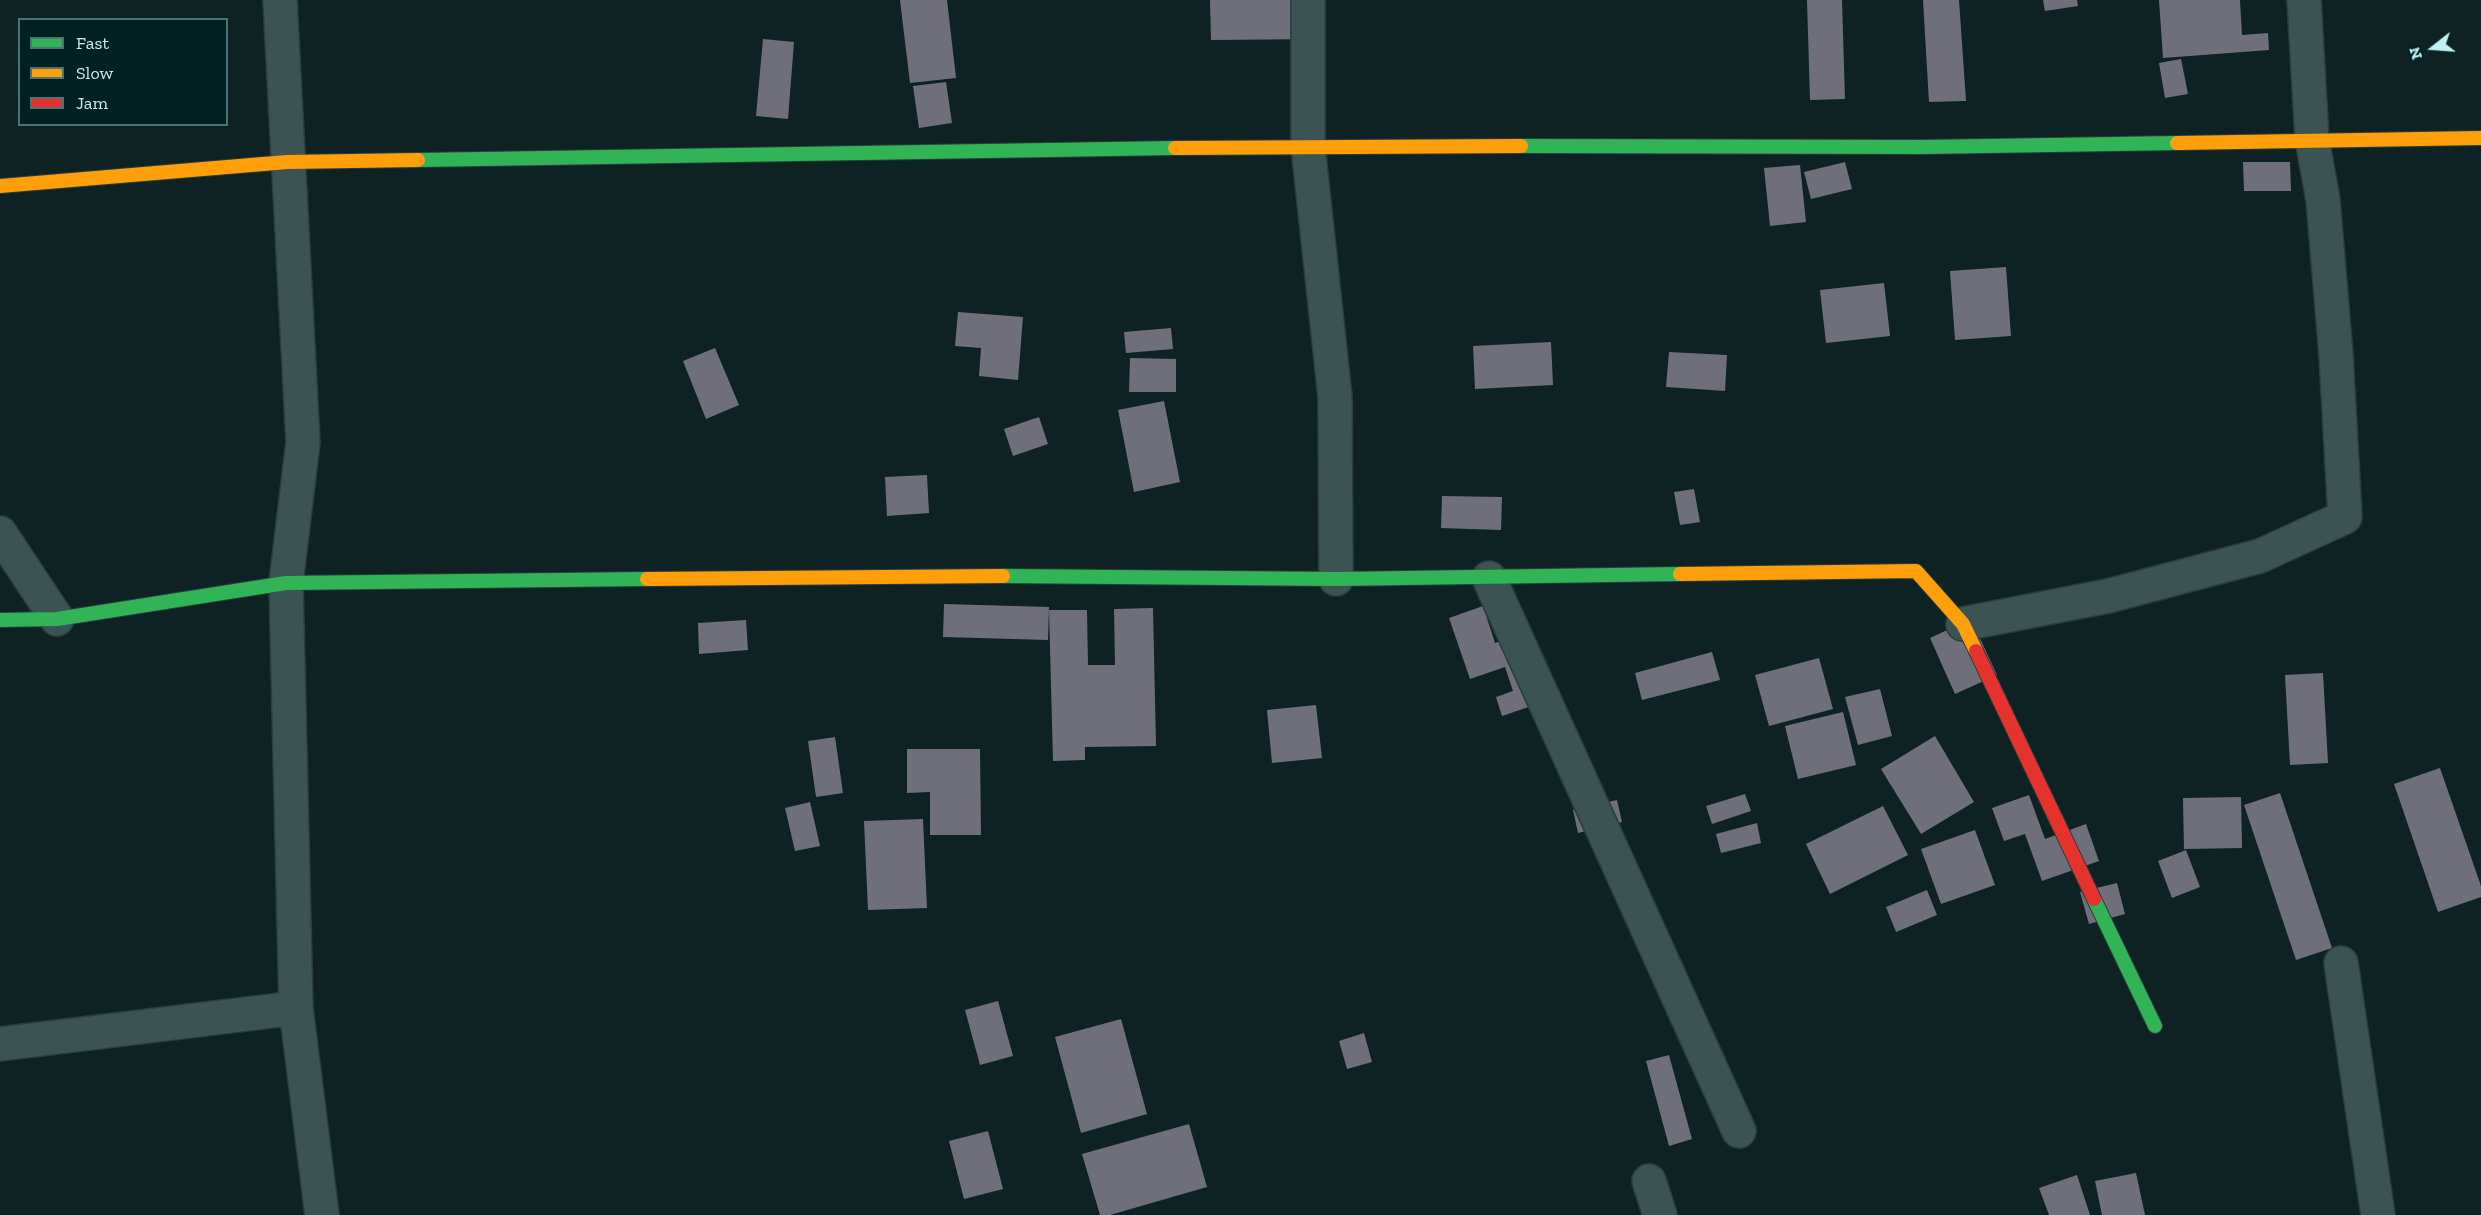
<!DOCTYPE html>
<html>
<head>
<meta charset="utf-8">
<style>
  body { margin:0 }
  #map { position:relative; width:2481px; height:1215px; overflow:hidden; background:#0e2223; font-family:"Zilla Slab",serif }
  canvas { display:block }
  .legend { position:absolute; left:18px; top:18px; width:210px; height:108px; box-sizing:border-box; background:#002022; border:2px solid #4c7375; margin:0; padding:8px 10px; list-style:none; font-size:18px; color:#bff0f2 }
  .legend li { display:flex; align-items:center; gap:12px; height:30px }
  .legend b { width:30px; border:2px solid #4c7375 }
  .north { position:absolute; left:2403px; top:18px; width:60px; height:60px; -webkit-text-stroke:4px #002022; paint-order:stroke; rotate:253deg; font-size:16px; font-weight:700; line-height:24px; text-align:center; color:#bff0f2 }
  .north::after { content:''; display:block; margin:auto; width:21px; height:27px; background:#bff0f2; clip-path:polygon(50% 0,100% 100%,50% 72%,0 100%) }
</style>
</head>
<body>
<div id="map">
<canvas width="2481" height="1215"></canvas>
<ul class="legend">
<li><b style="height:8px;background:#30b455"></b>Fast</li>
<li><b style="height:8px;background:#ff9f0a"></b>Slow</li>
<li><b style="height:8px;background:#e5322d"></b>Jam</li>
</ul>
<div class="north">N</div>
</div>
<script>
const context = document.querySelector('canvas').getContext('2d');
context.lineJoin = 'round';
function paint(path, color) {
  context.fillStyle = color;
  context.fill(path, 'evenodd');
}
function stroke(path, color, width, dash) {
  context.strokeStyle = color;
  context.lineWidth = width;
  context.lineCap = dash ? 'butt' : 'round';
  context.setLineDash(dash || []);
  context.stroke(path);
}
const building = new Path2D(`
  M900 0H947L956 78 910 83Z
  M1210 0H1324L1325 39 1211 40Z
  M1807 0H1842L1845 99 1810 100Z
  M1923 0H1959L1966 101 1929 102Z
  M2043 0H2077L2078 6 2045 11Z
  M2159 0H2240L2242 35 2268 33 2269 50 2163 58Z
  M763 39 794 42 788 119 756 116Z
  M2181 59 2188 94 2165 98 2159 63Z
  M946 82 952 123 919 128 913 86Z
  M1845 162 1852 189 1811 199 1804 172Z
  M2243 162H2290L2291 191H2244Z
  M1800 165 1806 222 1770 226 1764 168Z
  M2006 267 2011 336 1955 340 1950 271Z
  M1884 283 1890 336 1826 343 1820 290Z
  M958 312 1023 317 1018 380 979 376 981 348 955 346Z
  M1171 328 1173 349 1126 353 1124 332Z
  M1551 342 1553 385 1475 389 1473 346Z
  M715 348 739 405 706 419 683 361Z
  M1669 352 1727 355 1725 391 1666 387Z
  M1130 358 1176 359V392H1129Z
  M1164 401 1180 482 1134 492 1118 410Z
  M1039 417 1048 444 1013 456 1004 429Z
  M927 475 929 513 887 516 885 477Z
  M1694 489 1700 522 1680 525 1674 492Z
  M1442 496 1502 497 1501 530 1441 528Z
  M944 604 1049 607 1048 640 943 637Z
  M1483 606 1495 643 1532 630 1555 698 1502 716 1496 697 1513 691 1505 667 1470 679 1449 618Z
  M1153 608 1156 746 1085 747V760L1053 761 1049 610H1087L1088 665H1115L1114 609Z
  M1971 619 1997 675 1955 694 1930 638Z
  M746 620 748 650 699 654 698 623Z
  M1712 652 1720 680 1642 700 1635 673Z
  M1819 658 1833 709 1769 726 1755 675Z
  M2323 673 2328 763 2290 765 2285 675Z
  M1880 689 1892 736 1858 745 1845 697Z
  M1316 705 1322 758 1272 763 1267 710Z
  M1843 712 1856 765 1798 779 1785 726Z
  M1935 736 1974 802 1921 834 1881 769Z
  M835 737 843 793 816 797 808 741Z
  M907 749H980L981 835H930V792L907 793Z
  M2440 768 2481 886V897L2438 912 2394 784Z
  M2280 793 2332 948 2296 960 2244 805Z
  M1745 794 1751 811 1712 824 1706 806Z
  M2029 795 2045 839 2086 824 2099 861 2042 881 2025 834 2004 841 1992 808Z
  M2241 797 2242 848 2184 849 2183 798Z
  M1617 800 1622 822 1578 833 1573 810Z
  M810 802 820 846 795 851 785 808Z
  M1883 806 1908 855 1830 894 1806 844Z
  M923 819 927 908 868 910 864 821Z
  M1757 823 1761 843 1721 853 1716 834Z
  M1975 830 1995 885 1941 904 1921 849Z
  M2186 850 2200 887 2172 898 2158 861Z
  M2117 883 2125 914 2089 924 2080 892Z
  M1927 890 1937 915 1896 932 1886 907Z
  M998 1001 1013 1056 980 1065 965 1010Z
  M1121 1019 1147 1114 1081 1133 1055 1037Z
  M1364 1033 1372 1062 1347 1069 1339 1041Z
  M1669 1055 1692 1139 1669 1146 1646 1061Z
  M1189 1124 1207 1187 1110 1215H1100L1082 1154Z
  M988 1131 1003 1189 964 1199 949 1141Z
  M2136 1173 2145 1215H2102L2095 1181Z
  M2077 1175 2090 1215H2049L2039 1188Z`);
const street = new Path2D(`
  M280 0 303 442 286 583 296 1008 322 1215
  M1308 0V146L1335 397 1336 579
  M0 533 57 619
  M1489 578 1739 1131
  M1963 624 2108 596 2260 556 2345 517 2336 355 2323 200 2312 139 2304 0
  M2341 963 2378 1215
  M0 1044 296 1008
  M1649 1181 1660 1215`);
const fast = new Path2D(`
  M1521 146 1922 147 2177 143
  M418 160 1175 148
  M1003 576 1336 579 1680 574
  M0 620 57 619 286 583 647 579
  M2094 899 2155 1026`);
const slow = new Path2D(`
  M2177 143 2481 138
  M1175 148 1521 146
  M0 186 287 162 418 160
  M1680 574 1916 571 1963 624 1976 651
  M647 579 1003 576`);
const jam = new Path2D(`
  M1976 651 2094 899`);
paint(building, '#6f6f7b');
stroke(street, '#2b3d3e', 36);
stroke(fast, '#2b3d3e', 16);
stroke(slow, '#2b3d3e', 16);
stroke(jam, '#2b3d3e', 16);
stroke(street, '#3c5354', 33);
stroke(fast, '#30b455', 14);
stroke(slow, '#ff9f0a', 14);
stroke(jam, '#e5322d', 14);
</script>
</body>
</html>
